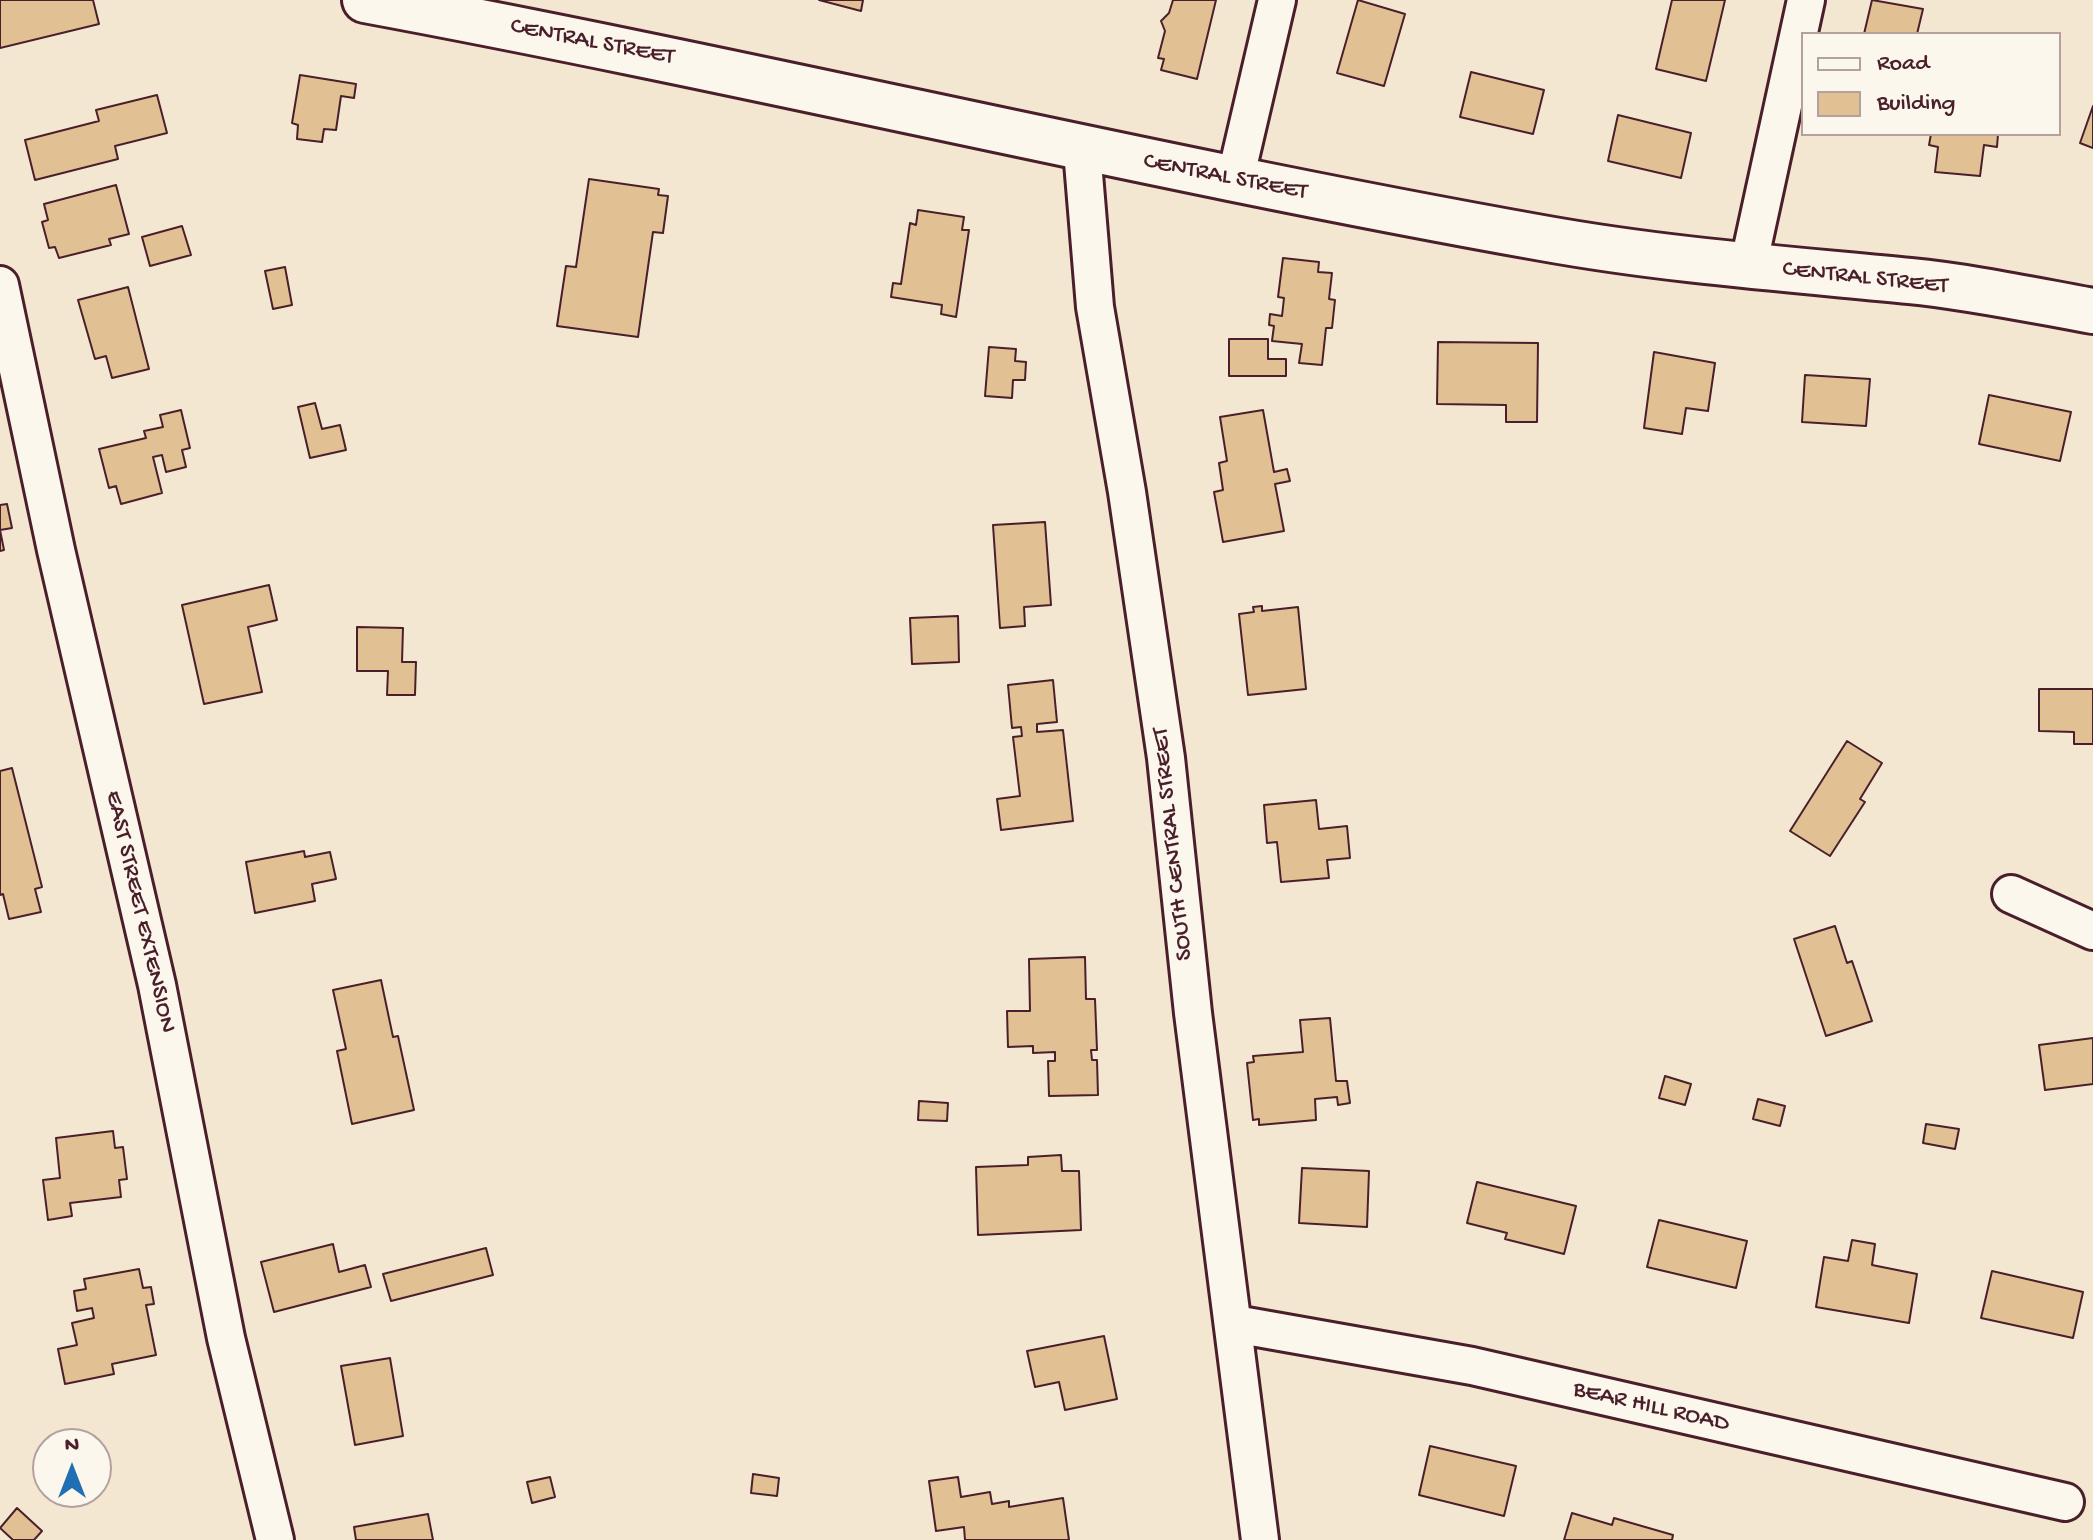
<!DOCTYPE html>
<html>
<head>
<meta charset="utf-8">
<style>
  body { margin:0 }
  #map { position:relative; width:2093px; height:1540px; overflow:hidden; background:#f3e7d2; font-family:"Gochi Hand",sans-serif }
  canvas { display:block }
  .legend { position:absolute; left:1801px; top:32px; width:260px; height:104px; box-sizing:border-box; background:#fbf7ec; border:2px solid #b4a19f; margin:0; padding:10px 14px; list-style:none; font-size:24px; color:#4a1f2b }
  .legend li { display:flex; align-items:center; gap:16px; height:40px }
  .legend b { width:40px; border:2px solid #b4a19f }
  .north { position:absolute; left:32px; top:1428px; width:80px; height:80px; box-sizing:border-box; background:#fbf7ec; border:2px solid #b4a19f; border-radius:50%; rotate:0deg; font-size:22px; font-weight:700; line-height:32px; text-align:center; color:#4a1f2b }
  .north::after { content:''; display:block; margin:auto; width:28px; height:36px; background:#1f6fb2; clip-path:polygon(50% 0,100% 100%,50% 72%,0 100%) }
</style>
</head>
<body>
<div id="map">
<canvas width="2093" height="1540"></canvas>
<ul class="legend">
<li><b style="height:10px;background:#fbf7ec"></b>Road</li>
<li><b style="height:22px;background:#e1c194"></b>Building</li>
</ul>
<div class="north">N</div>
</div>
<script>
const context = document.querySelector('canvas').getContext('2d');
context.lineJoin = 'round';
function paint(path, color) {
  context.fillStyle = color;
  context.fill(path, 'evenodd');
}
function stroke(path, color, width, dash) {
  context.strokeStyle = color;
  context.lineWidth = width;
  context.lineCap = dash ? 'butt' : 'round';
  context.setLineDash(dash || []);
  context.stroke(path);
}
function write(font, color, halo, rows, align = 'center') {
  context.font = font + ' "Gochi Hand",sans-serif';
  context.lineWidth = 8;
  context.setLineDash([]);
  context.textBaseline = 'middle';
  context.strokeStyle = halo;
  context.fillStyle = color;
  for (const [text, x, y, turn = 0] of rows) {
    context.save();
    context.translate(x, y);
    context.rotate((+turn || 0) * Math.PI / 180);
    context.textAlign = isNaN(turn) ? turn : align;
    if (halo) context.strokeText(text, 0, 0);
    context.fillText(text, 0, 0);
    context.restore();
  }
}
const building = new Path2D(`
  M0 0H93L99 24 0 48Z
  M819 0H863L861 11Z
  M1173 0H1216L1197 79 1161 70 1164 59 1158 58 1165 31 1161 21 1169 13Z
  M1358 0 1405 14 1384 86 1337 73Z
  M1672 0H1725L1706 81 1656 69Z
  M1872 0 1923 9 1917 34H1864Z
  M1471 72 1544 90 1533 134 1460 117Z
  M300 75 356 84 354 98 341 96 336 130 324 129 322 142 297 139 298 125 292 123Z
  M157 95 167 133 115 146 118 159 35 180 25 140 99 121 96 110Z
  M2093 106V148L2080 143Z
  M1618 115 1691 133 1681 178 1608 161Z
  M1931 134H1998L1997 147 1984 145 1980 176 1935 172 1938 147 1929 145Z
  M589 179 659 189 658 195 668 196 663 233 653 232 638 337 557 326 566 266 576 267Z
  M116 185 129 234 109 239 111 245 59 258 55 247 49 248 42 222 48 220 44 204Z
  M918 210 964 217 962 230H969L956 317 941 314 942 305 891 297 893 283 901 284 910 223 916 225Z
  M182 226 191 255 150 266 142 237Z
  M1283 258 1319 262 1318 272 1332 273 1329 299 1335 300 1332 328H1326L1322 365 1299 363 1302 344 1272 341 1274 326 1269 325 1270 314 1282 316 1284 298 1278 297Z
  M285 267 292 305 273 309 265 271Z
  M128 287 149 369 112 378 106 356 95 359 78 300Z
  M1229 339H1268V359H1286V376H1229Z
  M1438 342 1538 343 1537 422H1506V405L1437 404Z
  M989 347 1016 349 1015 361 1026 362 1025 380H1013L1012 398 985 396Z
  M1654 352 1715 363 1708 411 1686 408 1682 434 1644 428Z
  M1805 375 1870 379 1866 426 1802 422Z
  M1989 395 2071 412 2060 461 1979 444Z
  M315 403 322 429 340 425 346 450 310 458 298 407Z
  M181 410 190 448 182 450 186 467 166 472 162 455 153 457 162 493 121 504 116 486 109 488 99 449 146 438 144 431 163 427 160 415Z
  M1263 410 1274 472 1287 469 1290 481 1275 484 1284 531 1223 542 1214 492 1223 490 1219 463 1227 461 1220 417Z
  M7 504 12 528 0 530 4 550 0 551V505Z
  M1045 522 1051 605 1024 607 1025 626 1000 628 993 525Z
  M269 585 277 620 248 627 262 692 204 704 182 605Z
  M1262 606V611L1298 607 1306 689 1248 695 1239 614 1254 612 1253 607Z
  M958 616 959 662 912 664 910 618Z
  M357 627 403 628 402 662H416L415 695H387L388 671H357Z
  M1053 680 1057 722 1037 724V732L1063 730 1073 821 1001 830 997 799 1020 796 1013 737 1022 736 1021 727 1012 728 1008 685Z
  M2039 689H2093V744H2074V732L2039 731Z
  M1847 741 1882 763 1860 799 1865 802 1830 856 1790 831Z
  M12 768 42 887 35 889 41 912 9 919 3 894 0 895V771Z
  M1316 800 1319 829 1347 826 1350 858 1327 860 1329 878 1281 882 1277 842 1267 843 1264 805Z
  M304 851 305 857 330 852 336 879 312 884 315 901 255 913 246 862Z
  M1835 926 1847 963 1852 961 1872 1021 1826 1036 1794 939Z
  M1085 957 1086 999H1095L1097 1050H1091L1092 1060H1097L1098 1095 1049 1096 1048 1061H1055V1052L1033 1053V1046L1008 1047 1007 1011H1030L1029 959Z
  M381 980 393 1037 398 1036 414 1110 352 1124 337 1051 346 1049 333 990Z
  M1330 1018 1336 1081H1347L1350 1103 1338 1105 1337 1097 1315 1099 1316 1120 1259 1125V1119L1253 1120 1247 1063 1254 1062 1253 1056 1303 1052 1300 1020Z
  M2093 1038V1084L2045 1090 2039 1045Z
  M1665 1076 1691 1084 1685 1105 1659 1098Z
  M1758 1099 1785 1106 1780 1126 1753 1119Z
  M919 1101 948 1103 947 1121 918 1120Z
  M1926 1124 1959 1129 1955 1149 1923 1143Z
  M113 1131 115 1148 123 1147 127 1179 119 1180 121 1197 70 1203 72 1216 48 1220 43 1180 60 1178 56 1138Z
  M1061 1155 1062 1171H1079L1081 1230 978 1235 976 1167 1028 1165V1157Z
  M1302 1168 1369 1171 1367 1227 1299 1223Z
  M1477 1182 1576 1206 1564 1254 1505 1239 1507 1233 1467 1223Z
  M1659 1220 1747 1241 1736 1288 1647 1267Z
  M1852 1240 1875 1244 1872 1265 1917 1274 1909 1323 1816 1307 1824 1257 1848 1261Z
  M333 1244 339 1272 365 1265 371 1287 274 1312 261 1262Z
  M486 1248 493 1275 391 1301 383 1274Z
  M139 1269 143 1288 151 1287 154 1304 146 1305 156 1355 112 1364 114 1374 65 1384 58 1349 77 1345 72 1323 94 1318 92 1308 77 1311 74 1291 86 1289 84 1279Z
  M1992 1271 2083 1292 2073 1338 1981 1318Z
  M1104 1336 1117 1399 1065 1410 1059 1382 1035 1387 1027 1351Z
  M390 1358 403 1436 355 1445 341 1366Z
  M1430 1446 1516 1466 1504 1516 1419 1495Z
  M753 1474 779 1478 777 1496 751 1493Z
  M550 1477 555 1497 532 1503 527 1482Z
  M958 1477 961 1497 990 1492 992 1504 1009 1501V1507L1063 1498 1069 1540H965L964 1527 936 1531 929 1481Z
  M17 1508 42 1531 34 1540H13L0 1528Z
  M1572 1513 1612 1525 1614 1518 1673 1535 1672 1540H1564Z
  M428 1514 433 1540H356L354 1527Z`);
const street = new Path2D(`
  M1082 150 1095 307 1127 492 1166 758 1193 1013 1260 1540
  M1235 180 1277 0
  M1748 267 1806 0
  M0 285 56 550 157 985 226 1338 275 1540
  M2011 894 2093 931
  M1235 1324 1472 1366 2065 1502`);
const secondary = new Path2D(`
  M365 0C759 73 1148 168 1542 238 1664 260 1787 269 1910 281 1971 287 2032 300 2093 311`);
const streetNames = [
  ["CENTRAL STREET",592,43,11],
  ["CENTRAL STREET",1225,178,11],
  ["CENTRAL STREET",1865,279,6],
  ["SOUTH CENTRAL STREET",1174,844,-96],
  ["EAST STREET EXTENSION",139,912,77],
  ["BEAR HILL ROAD",1651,1408,13]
];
paint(building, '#e1c194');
stroke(building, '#4a1f2b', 2);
stroke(street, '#4a1f2b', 42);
stroke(secondary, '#4a1f2b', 50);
stroke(street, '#fbf7ec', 36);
stroke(secondary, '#fbf7ec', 44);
write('24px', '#4a1f2b', '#fbf7ec', streetNames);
</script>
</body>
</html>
